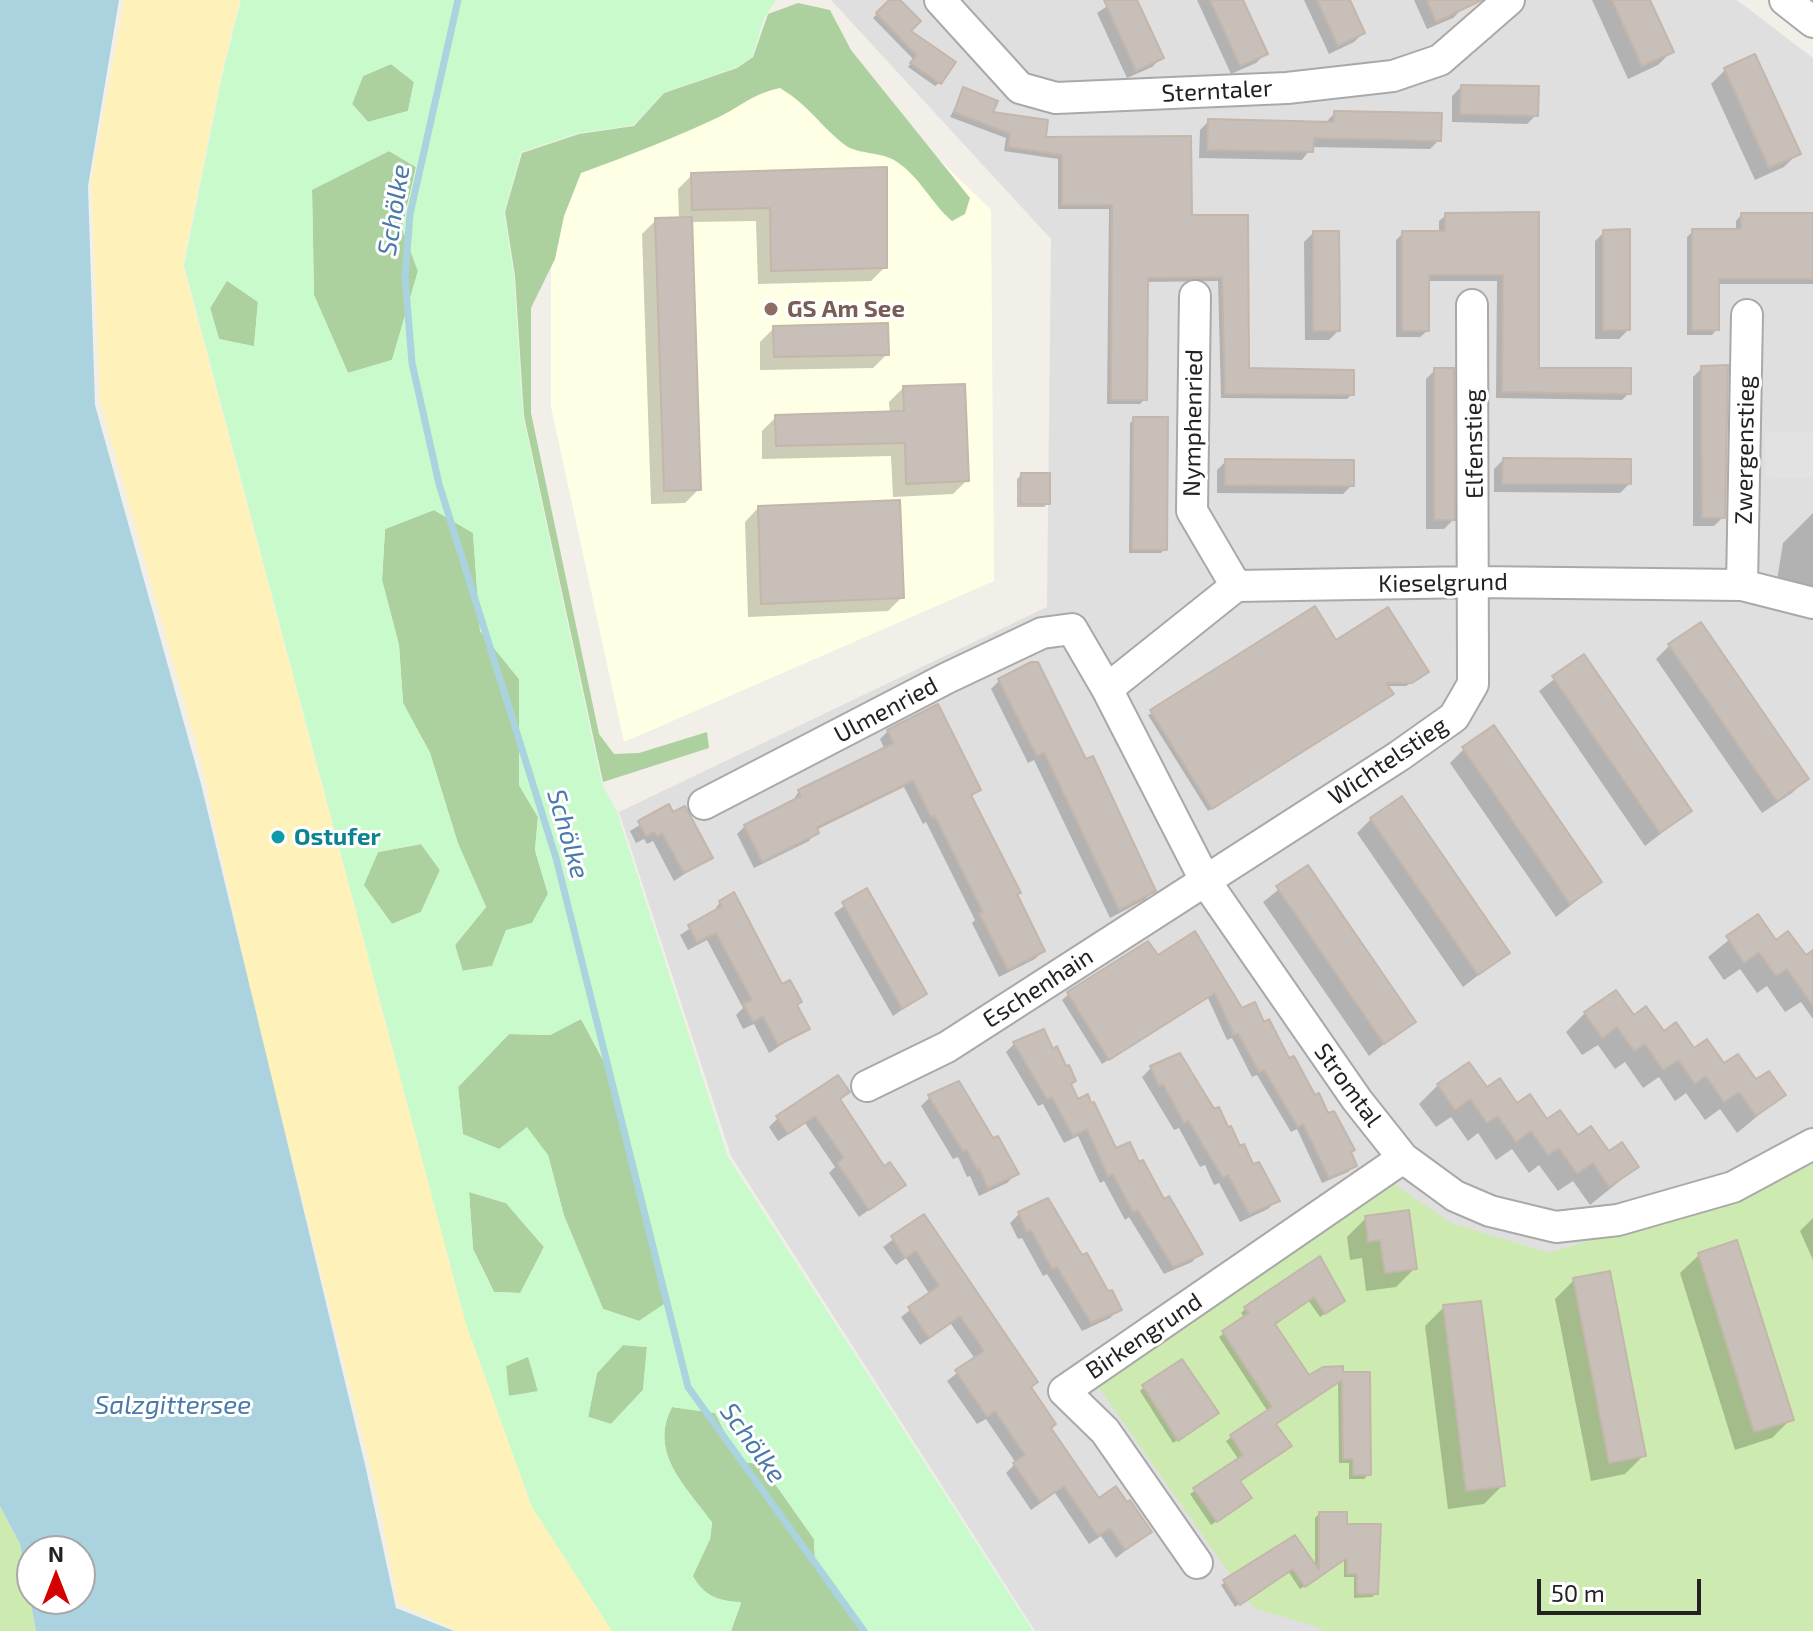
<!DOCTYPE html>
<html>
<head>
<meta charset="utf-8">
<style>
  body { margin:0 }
  #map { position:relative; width:1813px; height:1631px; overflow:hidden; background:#f2efe9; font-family:"Exo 2",sans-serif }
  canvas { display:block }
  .north { position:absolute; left:16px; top:1535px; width:80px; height:80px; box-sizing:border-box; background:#fff; border:2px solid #a7a7a7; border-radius:50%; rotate:0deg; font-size:22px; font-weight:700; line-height:32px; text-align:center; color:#222 }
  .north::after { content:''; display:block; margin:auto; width:28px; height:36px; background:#d40000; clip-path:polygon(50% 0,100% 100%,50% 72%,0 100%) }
  .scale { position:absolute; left:1537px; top:1579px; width:164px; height:36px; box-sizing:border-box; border:4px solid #222; border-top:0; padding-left:10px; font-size:24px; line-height:28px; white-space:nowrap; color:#222; -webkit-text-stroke:6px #fff; paint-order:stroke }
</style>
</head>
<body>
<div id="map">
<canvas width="1813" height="1631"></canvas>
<div class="north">N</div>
<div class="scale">50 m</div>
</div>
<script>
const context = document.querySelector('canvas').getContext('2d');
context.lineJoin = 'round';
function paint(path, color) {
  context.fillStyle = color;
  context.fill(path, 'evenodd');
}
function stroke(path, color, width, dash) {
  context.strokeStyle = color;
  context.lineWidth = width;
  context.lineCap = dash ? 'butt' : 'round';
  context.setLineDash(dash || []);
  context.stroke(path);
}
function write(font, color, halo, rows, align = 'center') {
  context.font = font + ' "Exo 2",sans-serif';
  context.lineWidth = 6;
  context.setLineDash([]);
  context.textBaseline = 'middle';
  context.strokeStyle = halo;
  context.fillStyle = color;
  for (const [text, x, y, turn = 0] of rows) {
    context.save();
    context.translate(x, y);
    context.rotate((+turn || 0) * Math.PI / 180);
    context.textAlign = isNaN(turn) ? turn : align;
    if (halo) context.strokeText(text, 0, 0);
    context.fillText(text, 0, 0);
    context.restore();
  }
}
const residential = new Path2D(`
  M831 0H1737L1813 58V1631H1035L731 1156 619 812 1047 607 1051 239Z`);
const education = new Path2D(`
  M817 40 991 210 994 581 624 742 551 407V183Z`);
const grass = new Path2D(`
  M1813 1157V1631H1321L1318 1627 1254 1608 1095 1382 1388 1180 1451 1223 1549 1253 1756 1189Z
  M0 1506 20 1544 36 1631H0Z`);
const forest = new Path2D(`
  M798 3 830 10 851 50 970 198 965 214 952 221C931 203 920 177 897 162 882 151 858 155 845 145 819 125 810 106 780 88 752 94 743 105 719 117 674 138 628 156 581 173L564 216 555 259 531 308V413L599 734 614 754 639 753 707 732 709 748 603 782 524 416 515 276 505 212 522 153 579 134 634 126 664 93 737 68 753 57 768 14Z
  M391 64 414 82 408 111 368 122 352 104 363 76Z
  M389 151 416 167 402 228 418 271 392 360 348 373 314 295 312 189Z
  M227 280 258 302 254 347 219 339 210 308Z
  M434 510 473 533 480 631 519 679V785L538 817 535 850 548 894 532 923 506 931 492 966 462 971 455 945 486 907 458 844 430 753 403 703 399 645 382 580 385 529Z
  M421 844 440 870 421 912 392 924 363 885 378 852Z
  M581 1019 610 1073 656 1260 671 1300 639 1321 603 1309 564 1216 548 1155 499 1149 463 1135 458 1087 509 1034 550 1035Z
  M469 1192 506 1203 544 1247 521 1293 494 1292 473 1249Z
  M623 1345 647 1347 643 1390 611 1424 588 1417 597 1373Z
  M529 1356 538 1392 508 1396 506 1366Z
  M672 1407 715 1413 740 1462 761 1464 814 1539 815 1559 866 1631H731L741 1603C718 1601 704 1596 692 1576L710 1539 712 1523C686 1486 648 1453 672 1407Z`);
const sand = new Path2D(`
  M124 0H240L222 72 183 265 466 1324 532 1507 612 1631H457L398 1603 376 1489 256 1017 201 761 100 401 91 182Z`);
const park = new Path2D(`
  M241 0H776L764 18 752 57 737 67 663 93 634 125 579 133 521 152 504 213 514 277 523 416 602 784 617 812 728 1157 1033 1631H866L815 1559 814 1539 761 1464 740 1462 715 1413 672 1407C648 1453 686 1486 712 1522L710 1539 693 1576C704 1596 718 1601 741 1602L731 1631H612L532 1507 466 1324 184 265 223 72ZM391 64 414 82 408 111 368 122 352 104 363 76ZM389 151 416 167 402 228 418 271 392 360 348 373 314 295 312 190ZM227 281 258 302 254 346 219 339 210 308ZM434 510 473 533 480 631 519 679V785L538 817 535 850 548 894 532 923 506 930 492 966 463 971 455 945 486 907 458 843 430 753 403 703 399 645 382 580 385 529ZM421 844 440 870 421 912 392 924 364 885 378 852ZM581 1019 610 1073 656 1260 670 1300 639 1321 603 1309 564 1216 548 1155 527 1127 499 1149 463 1134 458 1087 509 1034 550 1035ZM469 1192 506 1203 544 1247 520 1293 494 1292 473 1249ZM623 1345 647 1347 643 1390 611 1424 588 1417 597 1373ZM528 1357 538 1391 509 1396 506 1366Z`);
const parking = new Path2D(`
  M1813 432V477L1766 479 1765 433Z`);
const water = new Path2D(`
  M0 0H119L88 186 95 405 201 784 366 1469 396 1608 454 1631H36L20 1544 0 1506ZM32 1551H80V1599H32Z`);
const shadow = new Path2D(`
  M892 0H898L908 31 939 83 935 86 908 67 914 60 873 18Z
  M1116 0H1135L1161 58 1152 67 1127 78 1097 13Z
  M1197 0H1241L1265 54 1256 63 1231 74Z
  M1304 0H1348L1363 33 1354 42 1329 54Z
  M1414 0H1458L1462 9 1453 18 1427 29Z
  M1592 0H1648L1672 51 1658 65 1628 79Z
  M1754 56 1798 153 1784 167 1755 180 1711 84 1725 70Z
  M1461 87 1536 115 1527 124 1452 122V96Z
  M964 90 990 114 1190 217H1246L1247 370 1352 394 1347 399 1221 398 1218 281 1146 282 1145 399 1140 404H1107L1109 209H1058V159L1004 151 1006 138 950 117Z
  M1335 113 1439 140 1430 149 1312 147 1302 160 1199 158 1200 130 1209 121 1325 123Z
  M885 170V267L871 281 758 284 756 221 691 222 699 489 685 503 651 504 642 234 656 220 679 219 678 189 692 175Z
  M1537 214V369L1629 393 1622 400 1496 398 1497 281H1427V331L1420 337H1396V240L1403 233H1439V221L1446 215Z
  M1741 215H1813V284H1717V329L1712 335H1687V237L1693 231H1736V221Z
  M1604 232 1628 330 1619 339H1595V241Z
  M1313 233 1338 331 1329 340H1305L1304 242Z
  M774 328 887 354 873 368 760 370V342Z
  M1702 368 1723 517 1714 526H1693V377Z
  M1435 370 1453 520 1444 529H1426V379Z
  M903 388 967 480 953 494 893 497 891 456 762 459V431L776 417 890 414 889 402Z
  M1134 419 1165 549 1161 553H1129L1130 423Z
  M1503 460 1629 484 1620 493 1494 492V469Z
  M1226 461 1352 485 1343 494 1217 493V470Z
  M1021 475 1048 503 1044 507H1017V479Z
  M759 507 902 597 888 611 748 617 745 522Z
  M1813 513V605L1774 598 1783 543Z
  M1335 642 1422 676 1406 686H1386L1387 698 1208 811 1148 715Z
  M1670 645 1806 779 1792 793 1762 813 1656 659Z
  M1583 657 1690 811 1645 846 1539 691Z
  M1000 680 1154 891 1144 900 1110 918 1034 760 1028 763 991 689Z
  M888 731 979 789 970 798 1043 951 1035 959 999 977 972 923 975 920 926 822 923 824 904 787 816 830 809 841 754 868 737 834 745 826 792 802 799 791 885 750 880 739Z
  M1464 749 1600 882 1556 917 1450 763Z
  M669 807 710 857 674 881 653 841 647 844 644 839 636 843 630 831Z
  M1371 819 1508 952 1463 987 1357 833Z
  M1307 867 1413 1021 1369 1056 1263 902Z
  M866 891 925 994 893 1016 834 913Z
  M720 902 807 1028 769 1053 754 1024 743 1029 736 1015 743 1008 707 940 688 950 680 935 712 914Z
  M1757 917 1775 943 1805 958 1813 953V1019L1801 1002 1785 1012 1767 986 1757 993 1740 969 1724 980 1708 957Z
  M1195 934 1241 1010 1263 1024 1327 1116 1355 1165 1348 1172 1322 1183 1297 1129 1291 1132 1257 1075 1252 1077 1232 1038 1227 1040 1208 998 1102 1064 1062 1000 1069 994 1157 958Z
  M1585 1013 1633 1018 1783 1095 1737 1133 1720 1109 1705 1120 1686 1093 1675 1101 1659 1077 1643 1088 1625 1062 1615 1069 1598 1045 1582 1055 1566 1032Z
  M1043 1031 1078 1101 1115 1151 1138 1165 1200 1253 1192 1262 1164 1274 1129 1217 1125 1220 1104 1181 1100 1183 1078 1136 1064 1143 1043 1104 1038 1106 1006 1052 1014 1044Z
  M1179 1055 1277 1200 1268 1209 1240 1222 1219 1183 1214 1185 1205 1165 1200 1167 1179 1128 1174 1130 1142 1077 1151 1068Z
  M1438 1085 1486 1090 1637 1167 1590 1205 1573 1181 1558 1191 1539 1165 1529 1173 1512 1149 1496 1160 1478 1133 1468 1141 1451 1117 1436 1127 1419 1104Z
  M930 1097 992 1140 1016 1174 1007 1183 979 1196 970 1176 967 1177 958 1157 953 1159 921 1106Z
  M838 1101 883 1169 904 1185 859 1217 829 1173 835 1167 805 1123 778 1141 769 1127 778 1118Z
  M1019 1214 1082 1258 1119 1309 1110 1318 1082 1331 1047 1274 1043 1276 1022 1238 1018 1239 1010 1223Z
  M924 1216 1029 1388 1049 1428 1098 1501 1149 1532 1116 1558 1101 1536 1089 1544 1055 1493 1031 1510 1006 1473 1016 1463 986 1419 977 1424 947 1381 975 1359 951 1324 920 1345 901 1317 930 1295 906 1258 896 1265 883 1247Z
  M1366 1218 1415 1268 1396 1287 1366 1291 1362 1258 1350 1260 1347 1237Z
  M1813 1218V1260L1800 1231Z
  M1699 1255 1791 1419 1772 1438 1735 1450 1680 1273Z
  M1319 1259 1338 1305 1320 1317 1308 1300 1273 1324 1309 1378 1341 1368 1369 1474 1364 1479H1349V1463H1339L1338 1382 1275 1425 1238 1482 1244 1503 1211 1525 1190 1494 1239 1460 1226 1441 1268 1412 1219 1337 1245 1318 1241 1313 1246 1308Z
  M1574 1280 1644 1455 1625 1474 1591 1481 1555 1299Z
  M1444 1307 1503 1485 1484 1504 1448 1509 1425 1326Z
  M1144 1387 1212 1417 1173 1443 1140 1391Z
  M1319 1514 1345 1526 1377 1593 1372 1597 1354 1598V1577H1344V1560L1300 1589 1288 1571 1235 1607 1221 1585 1295 1538 1315 1569V1518Z`);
const stream = new Path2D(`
  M458 0 410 214 405 277 412 363 439 484 556 858 688 1387 864 1631`);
const building = new Path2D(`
  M889 0H900L921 21 911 31 956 62 941 84 910 63 916 55 876 13Z
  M1104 0H1137L1164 58 1136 71Z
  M1210 0H1243L1268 54 1240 66Z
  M1317 0H1350L1365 33 1338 46Z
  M1427 0H1482L1436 22Z
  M1612 0H1650L1674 52 1642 66Z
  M1755 54 1801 154 1769 168 1724 68Z
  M1461 85 1539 86 1538 116 1460 114Z
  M963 87 998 101 993 112 1048 120 1046 137 1191 136 1192 215H1248L1249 368 1354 370V395L1225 394 1222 277 1148 278 1147 400H1111L1112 205H1062V155L1008 147 1010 134 954 112Z
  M1334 111 1442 113 1441 141 1314 138 1313 152 1207 150 1208 119 1334 122Z
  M887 167V268L771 271 770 208 692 210 691 173Z
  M1539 212V368H1631V394L1502 392 1503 275H1429V331H1402V231H1445V213Z
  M1741 213H1813V279H1719V330H1692V229H1741Z
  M692 217 701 490 664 491 655 218Z
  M1630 229V330H1603V230Z
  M1313 231H1339L1340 331H1313Z
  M888 323 889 355 774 357 773 326Z
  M1728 365 1725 518H1702L1701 366Z
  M1434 368H1454L1455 520H1434Z
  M965 384 969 481 906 484 905 443 776 446 775 415 904 411 903 386Z
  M1133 417H1168L1167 550H1132Z
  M1503 458 1631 459V484H1502Z
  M1225 459 1354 460V486L1225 485Z
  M1021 473H1050V504H1020Z
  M900 500 904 598 761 604 758 506Z
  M1315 606 1336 640 1388 607 1429 672 1412 683H1386L1394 694 1212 809 1150 710Z
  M1701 622 1809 779 1777 801 1668 644Z
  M1584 654 1692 811 1660 833 1552 676Z
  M1031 662H1038L1086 759 1093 756 1156 891 1119 910 1044 752 1037 756 998 679Z
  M938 704 981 790 971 795 1021 893 1017 894 1045 951 1008 970 979 913 983 912 935 816 931 817 913 781 817 827 819 833 762 862 744 825 801 796 798 790 894 743 887 730Z
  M1494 725 1602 882 1570 904 1462 747Z
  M1402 796 1510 953 1478 975 1370 818Z
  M669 804 673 812 685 806 713 858 684 873 662 833 657 837 654 832 646 836 638 821Z
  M1308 865 1416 1022 1384 1044 1276 886Z
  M867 888 927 994 902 1009 842 902Z
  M734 892 782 984 790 980 802 1002 797 1005 810 1029 778 1045 763 1016 753 1022 743 1004 752 1000 716 933 697 942 688 925 722 906 719 901Z
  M1758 914 1776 940 1788 931 1806 955 1813 950V1006L1787 969 1776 976 1759 952 1744 963 1726 936Z
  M1195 931 1242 1008 1255 1002 1264 1022 1269 1019 1289 1058 1294 1056 1315 1095 1319 1093 1328 1113 1334 1111 1355 1150 1351 1152 1357 1166 1329 1178 1303 1124 1298 1127 1264 1070 1259 1072 1238 1033 1234 1035 1215 993 1109 1060 1067 992 1148 941 1158 955Z
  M1616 990 1634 1015 1646 1006 1664 1031 1676 1022 1694 1048 1707 1039 1724 1063 1738 1054 1756 1079 1769 1071 1786 1095 1756 1116 1739 1092 1724 1102 1706 1076 1695 1084 1678 1060 1663 1070 1645 1044 1634 1051 1617 1027 1602 1038 1584 1012Z
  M1044 1029 1053 1049 1057 1046 1066 1066 1069 1065 1076 1081 1071 1084 1078 1099 1088 1094 1091 1103 1094 1102 1116 1148 1130 1142 1139 1162 1143 1160 1164 1199 1169 1196 1203 1254 1173 1267 1138 1210 1133 1212 1113 1174 1108 1176 1087 1129 1073 1136 1052 1097 1047 1099 1013 1042Z
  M1180 1053 1214 1109 1219 1107 1228 1127 1231 1126 1240 1146 1244 1144 1253 1164 1259 1162 1280 1201 1249 1214 1228 1175 1223 1178 1188 1120 1184 1123 1163 1084 1159 1086 1150 1066Z
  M1469 1062 1487 1087 1500 1078 1517 1103 1530 1094 1547 1119 1560 1110 1578 1135 1591 1126 1609 1151 1622 1142 1639 1167 1609 1187 1593 1163 1577 1174 1559 1148 1548 1155 1531 1131 1516 1142 1498 1116 1487 1123 1470 1099 1455 1110 1437 1084Z
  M838 1075 850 1092 840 1099 884 1166 890 1162 906 1185 869 1210 837 1163 844 1158 815 1116 788 1134 776 1116Z
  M959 1081 993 1138 998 1136 1019 1174 988 1188 979 1168 977 1170 967 1150 963 1151 928 1095Z
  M1048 1198 1082 1255 1087 1253 1108 1291 1112 1290 1122 1310 1091 1323 1057 1267 1052 1269 1031 1230 1027 1232 1018 1212Z
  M1409 1210 1417 1269 1385 1273 1380 1240 1368 1242 1365 1216Z
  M924 1214 1038 1382 1031 1387 1056 1424 1051 1428 1099 1498 1116 1486 1127 1502 1130 1500 1152 1532 1125 1550 1110 1528 1098 1536 1064 1486 1040 1502 1013 1463 1025 1455 995 1411 987 1417 955 1370 984 1351 960 1316 929 1338 908 1307 939 1286 916 1251 905 1258 891 1236Z
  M1737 1240 1794 1420 1754 1432 1698 1253Z
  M1320 1256 1345 1301 1325 1314 1314 1297 1275 1324 1309 1375 1323 1367 1343 1366V1372H1370L1371 1475H1353V1459H1343L1342 1380 1276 1424 1292 1446 1240 1481 1252 1498 1217 1522 1193 1488 1243 1455 1230 1435 1272 1407 1222 1331 1249 1313 1244 1307Z
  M1610 1271 1646 1456 1609 1463 1573 1278Z
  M1481 1301 1505 1486 1466 1491 1443 1305Z
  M1182 1359 1219 1413 1178 1441 1142 1385Z
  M1319 1512H1347V1524H1381L1378 1594H1357V1574H1347V1558L1305 1587 1293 1569 1240 1605 1223 1580 1295 1535 1319 1570Z`);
const minor = new Path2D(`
  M940 0 1020 88 1056 98 1287 88 1393 76 1440 60 1509 0
  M1785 0 1813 22
  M1195 296 1192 511 1236 586
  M1742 585 1747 315
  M1107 689 1236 586 1475 582 1742 585 1813 603
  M704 804 947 678 1042 633 1072 629 1107 689 1206 882 1357 1100 1403 1158 1455 1196 1490 1211 1556 1227 1618 1220 1733 1187 1813 1144
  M867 1086 947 1047 1399 756 1454 717 1473 684 1472 305
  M1197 1563 1105 1431 1064 1391 1403 1158`);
const markers = [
  [771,309,8,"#8d6e63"],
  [278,837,8,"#0f9aa8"]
];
const streetNames = [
  ["Sterntaler",1217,91,-3],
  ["Nymphenried",1193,423,-89],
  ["Elfenstieg",1474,444,-91],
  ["Zwergenstieg",1745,450,-89],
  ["Kieselgrund",1443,583,-1],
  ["Ulmenried",886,710,-28],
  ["Wichtelstieg",1388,761,-34],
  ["Eschenhain",1038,988,-33],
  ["Stromtal",1348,1085,54],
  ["Birkengrund",1144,1336,-34]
];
const educationNames = [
  ["GS Am See",787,309]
];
const cultureNames = [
  ["Ostufer",294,837]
];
const waterNames = [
  ["Schölke",394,210,-81],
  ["Schölke",568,834,74],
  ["Salzgittersee",173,1405],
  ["Schölke",753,1443,54]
];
paint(residential, '#e0dfdf');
paint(education, '#ffffe5');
paint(grass, '#cdebb0');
paint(forest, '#add19e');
paint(sand, '#fff1ba');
paint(park, '#c8facc');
paint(parking, '#e2e2e2');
paint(water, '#aad3df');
paint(shadow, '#0003');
stroke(stream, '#aad3df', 7);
paint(building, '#c7bfb8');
stroke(building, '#c4b6ab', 2);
stroke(minor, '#a9a9a9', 34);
stroke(minor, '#fff', 30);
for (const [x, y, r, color] of markers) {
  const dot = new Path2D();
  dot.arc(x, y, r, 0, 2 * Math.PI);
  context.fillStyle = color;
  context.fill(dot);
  stroke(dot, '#fff', 3);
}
write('24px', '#222', '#fff', streetNames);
write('bold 24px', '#785e54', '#fff', educationNames, 'left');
write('bold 24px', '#0d838f', '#fff', cultureNames, 'left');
write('italic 26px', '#4a7aab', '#fff', waterNames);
</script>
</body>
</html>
